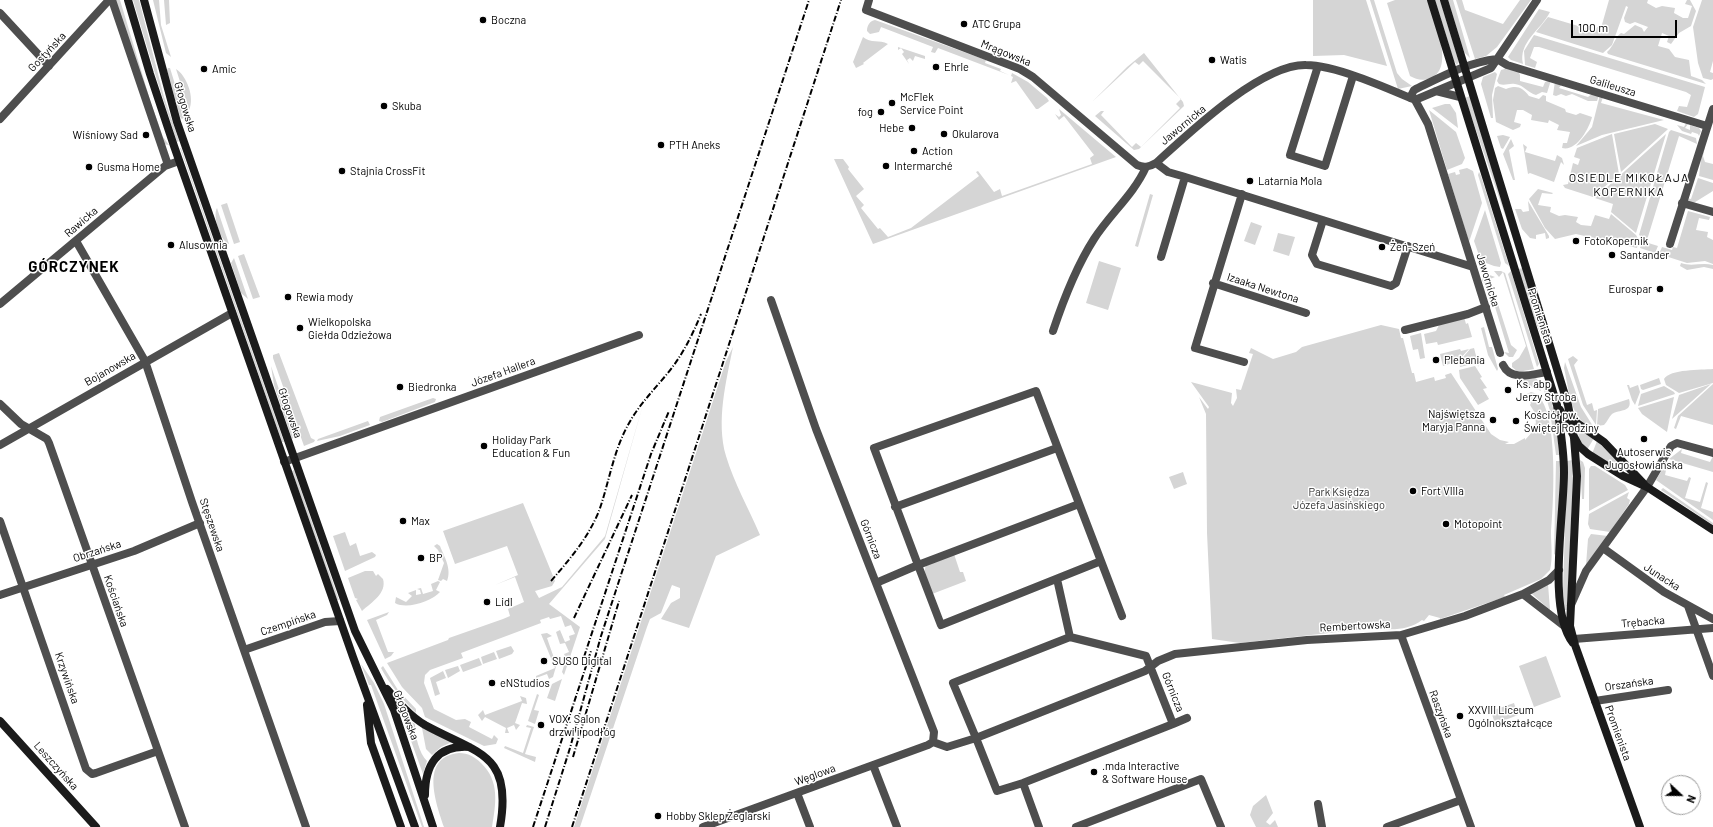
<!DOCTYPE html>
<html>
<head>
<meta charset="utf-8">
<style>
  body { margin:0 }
  #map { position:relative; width:1713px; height:827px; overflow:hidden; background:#fff; font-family:Barlow,sans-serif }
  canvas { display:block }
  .north { position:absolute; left:1661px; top:775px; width:40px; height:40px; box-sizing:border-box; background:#fff; border:1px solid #999; border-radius:50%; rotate:112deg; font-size:11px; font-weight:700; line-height:16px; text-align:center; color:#000 }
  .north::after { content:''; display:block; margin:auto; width:14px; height:18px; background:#000; clip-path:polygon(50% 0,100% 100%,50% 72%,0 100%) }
  .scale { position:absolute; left:1571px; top:20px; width:106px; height:18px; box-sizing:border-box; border:2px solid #000; border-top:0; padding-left:5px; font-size:12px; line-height:14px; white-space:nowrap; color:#000; -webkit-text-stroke:3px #fff; paint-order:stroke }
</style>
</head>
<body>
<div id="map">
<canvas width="1713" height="827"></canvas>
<div class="north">N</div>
<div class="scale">100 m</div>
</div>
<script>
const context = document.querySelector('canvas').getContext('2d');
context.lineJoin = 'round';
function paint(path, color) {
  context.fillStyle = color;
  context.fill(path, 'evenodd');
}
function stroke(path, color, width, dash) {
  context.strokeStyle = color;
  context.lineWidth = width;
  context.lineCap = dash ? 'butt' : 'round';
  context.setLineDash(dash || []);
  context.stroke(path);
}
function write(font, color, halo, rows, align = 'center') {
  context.font = font + ' Barlow,sans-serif';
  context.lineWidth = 3;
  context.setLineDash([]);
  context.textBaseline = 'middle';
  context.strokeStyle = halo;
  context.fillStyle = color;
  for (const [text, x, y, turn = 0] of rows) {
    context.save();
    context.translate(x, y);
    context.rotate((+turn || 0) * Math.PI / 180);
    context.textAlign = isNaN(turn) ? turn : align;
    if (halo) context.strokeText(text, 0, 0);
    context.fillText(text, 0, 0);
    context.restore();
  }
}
const green = new Path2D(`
  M115 0H120L151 103 163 137 169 145 163 144Z
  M133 0H139L164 97 179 141 177 142 157 80Z
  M153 0H159L161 25 171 57 166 53Z
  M164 0H169L170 23 166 25Z
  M1313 0H1366L1387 66 1344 55 1313 56Z
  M1370 0H1374L1397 73 1402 79 1412 86 1398 89Z
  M1395 0H1427C1433 19 1456 67 1431 78 1423 81 1417 80 1410 76L1387 3Z
  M1435 0H1440L1459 62 1457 65 1454 61Z
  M1448 0H1453L1470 58 1464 52Z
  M1456 0H1462L1465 10 1503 24 1520 0H1531L1497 47 1486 56 1475 59Z
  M1609 0H1648L1647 3 1656 8 1662 6 1675 8 1674 13 1683 18H1688L1692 6 1685 4 1687 0H1690L1696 11 1691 26 1679 33 1671 44 1667 42 1669 36 1662 33 1658 46 1669 49 1675 57 1689 60 1691 76 1702 80 1706 84 1608 54 1607 52C1614 46 1615 37 1621 33L1624 34 1635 25 1642 28 1644 32 1648 27 1635 22 1630 24 1625 22 1624 18 1628 7 1626 6 1612 45 1603 53 1536 32 1548 17 1595 31 1597 27 1601 28Z
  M1702 0H1713V61L1710 72 1713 73V79L1711 80 1703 78 1698 63 1693 27Z
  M1539 9 1550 12C1541 30 1518 42 1523 64L1511 60 1508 57Z
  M875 20 986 60 985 63 1001 69 1000 71 1009 75 938 48 935 53 931 52 933 47 881 27 879 32 870 34 867 31C867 25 870 21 875 20Z
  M1534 35 1705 87 1698 114 1694 117 1677 111 1679 106 1687 107 1691 95 1686 92 1539 47H1534L1530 58 1537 62 1535 68 1525 65 1524 51Z
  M863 37C871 44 879 39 888 44L863 63 864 64 856 68 853 62Z
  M898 47 925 56V59L915 56 913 61 910 58 907 60 909 64 902 54 904 52 901 48 898 50Z
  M1144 53 1183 102 1184 106 1139 149 1134 150 1095 116 1101 111H1104L1101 115 1132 147 1136 143 1141 147 1180 108 1176 104 1181 99 1143 61 1139 65 1135 62 1092 102 1127 67Z
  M168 68H170L185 117 182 119 180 117 167 70Z
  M1508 68 1518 70 1520 75V81L1543 87 1545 82 1551 80 1547 93 1542 92 1536 95C1528 93 1524 85 1515 84 1509 83 1505 86 1499 84L1497 81 1501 70Z
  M176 69C187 76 195 98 189 110Z
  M1495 72 1497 74 1492 95 1493 118H1491L1481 84 1483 77Z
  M1012 73 1028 82 1047 98 1049 101 1038 109H1036L1016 81 1011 83 1013 77 1011 76Z
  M1555 81 1562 84 1559 88 1588 97 1593 93 1599 95 1597 101H1588L1572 94 1566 96 1561 94 1556 96 1553 95Z
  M1498 86 1506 89C1517 85 1522 87 1529 96L1539 99 1543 95 1546 96V101L1565 109 1566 112 1576 115 1580 113 1592 117C1589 129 1576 152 1562 148L1563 143H1567L1570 132 1557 130 1559 125 1549 120 1548 123 1531 120 1532 115 1523 110H1517L1514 122 1521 124 1520 127 1513 130 1496 122 1493 100 1495 88Z
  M1600 95 1603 97 1601 103 1664 120 1602 135 1576 146 1592 127Z
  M1470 96 1515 244 1465 98Z
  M1445 104H1450L1456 113 1458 128 1432 108Z
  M1059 109 1116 157 873 244 834 159H843L849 167 848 169 864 189 856 196 864 205 861 208 878 229 880 228 888 237 911 228 979 176 976 172 978 171 994 192 1000 189 1002 196 1092 164 1090 158 1094 155 1064 116 1059 120 1055 114 1059 117 1061 115Z
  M1429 110 1456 132 1465 158 1462 164 1447 170Z
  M1686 123 1688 124 1685 128 1690 130V125L1699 128 1701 131 1699 136 1698 134 1692 132 1691 134 1682 131 1677 125 1684 127Z
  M1655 124 1668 129 1667 130 1621 172 1614 134Z
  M1671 130 1696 138 1697 144 1679 136 1647 240 1639 235 1669 132Z
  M1612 134 1619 174 1593 197 1565 188 1563 185 1568 184 1573 163 1578 165 1580 159 1574 157 1577 148Z
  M1666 134 1636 233 1611 212 1613 204 1595 198Z
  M1503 135 1510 137 1503 149 1501 148 1497 136Z
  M1511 139 1514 146 1509 150 1515 180H1513L1503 154Z
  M1523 144 1527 147 1525 152 1555 161 1557 155 1562 158 1564 165 1561 162 1554 182 1530 173 1528 174Z
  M1705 147 1703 156 1705 162 1713 164V180L1699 176 1701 159 1699 158 1702 148Z
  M180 148H181L284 442H282Z
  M1467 168 1473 171 1482 203 1469 242 1448 174 1455 172 1456 175 1460 174 1459 170Z
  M1479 172 1481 176 1509 266 1505 263 1478 175Z
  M1698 178 1713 183V191L1692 204 1688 203 1687 198 1691 199Z
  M1538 189 1553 193 1552 194 1542 193 1538 205 1551 207 1550 212 1559 216 1565 215 1578 217 1576 222 1581 225 1591 226 1595 215 1609 219 1611 214 1636 235 1639 240 1637 248 1576 234 1555 239 1545 228 1529 199Z
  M1150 194 1153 195 1138 247 1135 246Z
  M1528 201 1549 236V238L1546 239 1545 233 1536 235V239L1530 238 1522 229 1515 209H1521L1523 212 1529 211Z
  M227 203 240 242 234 244 221 205Z
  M217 208 229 244C221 242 212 216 217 208Z
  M1485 210 1501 263 1500 267 1494 266 1481 261 1474 241Z
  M1688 211 1710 217 1709 220 1699 218 1696 230 1708 232 1707 237 1713 240V264L1705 261 1687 263 1659 254 1662 247 1672 250 1673 247 1677 248Z
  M1251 222 1262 226 1255 245 1244 241Z
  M1278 233 1295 237 1289 256 1273 251Z
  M1642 241 1658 246 1655 253 1640 248Z
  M244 254 260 297 253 299 238 256Z
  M234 258 248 299 241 293 231 263Z
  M1099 261 1121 268 1108 310 1086 303Z
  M1681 263C1692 267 1702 262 1713 265V269L1704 267 1687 270 1680 266Z
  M1523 268 1563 397 1561 398 1546 346 1532 314 1518 269Z
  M1494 271H1501L1505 273 1534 369 1518 372 1512 367V363L1519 358 1526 346 1503 272 1499 277Z
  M1511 271 1539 364 1537 367 1508 274Z
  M1487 274 1495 277 1490 279 1511 345 1517 350 1513 357H1509L1504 352 1509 353 1489 287 1482 281 1483 276Z
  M1464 317 1466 324 1468 323 1472 337 1438 345 1437 342 1426 344 1424 334 1436 331 1439 325Z
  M1381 325 1399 329 1401 338H1403L1412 373H1414L1416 382 1434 377 1435 381 1446 378 1445 375 1451 373 1491 434 1500 440 1509 442 1505 444H1514L1525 438V440L1533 431 1535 423 1536 425 1535 413 1530 405 1531 403 1523 396 1531 392C1561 397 1553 509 1551 533 1551 545 1553 558 1550 570L1541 579 1504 595 1505 597 1440 619V618L1429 615 1424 621 1422 620C1408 631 1390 630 1373 628L1240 643 1212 639 1207 533 1206 414 1199 397 1208 409 1209 407 1191 382 1232 393 1231 403 1233 406 1237 398 1236 389 1241 390 1253 354 1249 353 1251 348 1273 359 1296 352 1302 347Z
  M1484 327 1489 347H1492L1498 369 1497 371 1488 355 1481 328Z
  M1421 333 1425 358 1420 359 1418 349 1413 350 1410 336Z
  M733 347C726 382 716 421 726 456 734 483 749 509 760 535L716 556 689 628 661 619 671 603 680 598V588L672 585 661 613 650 619 647 627 580 827H574L726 361Z
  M1474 348 1479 367 1476 363 1460 367 1459 362 1470 349Z
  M1460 349 1461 351 1469 349 1458 361 1443 366 1440 354Z
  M279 353 311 438 315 440 314 442 304 446 273 358V355Z
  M1573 356 1578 360 1574 365 1587 405 1592 403 1594 411 1597 410 1596 425 1583 405 1568 359Z
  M1565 362 1581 407 1596 431C1569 419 1570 393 1564 368Z
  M271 366 295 436 292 439 274 385Z
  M1475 366 1482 377 1480 378 1487 388 1483 389 1489 399 1478 405 1460 378 1459 370Z
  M1713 369V383L1679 393 1666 385 1664 379C1670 369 1701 370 1713 369Z
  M1535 378 1537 379 1541 391 1520 382 1522 379Z
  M1659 378 1661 384 1643 390 1641 389 1640 385Z
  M1541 380C1554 393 1558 436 1559 455H1556L1550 411Z
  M1711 384 1672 419 1679 395Z
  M1713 384V425L1681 416 1676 429 1674 428 1678 416Z
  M1627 385H1629L1630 388 1638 385 1640 392 1635 405 1632 400Z
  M1664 386 1674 392 1675 394 1638 406 1641 394Z
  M1674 397 1667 432 1642 414 1638 408Z
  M433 398 436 399 435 402 382 422 379 421 380 417Z
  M1629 399C1633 413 1619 409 1612 414 1609 417 1607 422 1604 425L1597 426 1598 409Z
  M644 401 605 539 549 604 580 627 564 675 562 672 566 659 564 654 569 652 565 643 560 644 556 632 560 630 565 642 570 640 569 636 575 634 571 625 565 627 561 616 550 619 549 617 540 620 541 623 461 653 463 658 430 670 425 675 424 683 434 709 456 720 465 719 471 722 469 727 492 739 494 735 498 739 496 744 484 746 425 717 422 708 402 687 387 663 448 640 449 638 503 619 510 616 508 609 524 602 515 577 495 585 518 575 507 546 455 564 443 531 523 503 553 576 550 580 552 582 554 579 555 581 552 586 535 591 539 598 562 587 605 536Z
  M368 421 370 425 340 436 317 441 318 439Z
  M1578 429 1594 438 1587 450 1579 441Z
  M1597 441 1624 468 1622 472 1592 454Z
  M1682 449 1681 453 1710 462 1713 456V472L1669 459Z
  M1573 460V473L1567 610H1564L1563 591 1567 461Z
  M1580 460 1583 462 1585 468 1584 499H1582Z
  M1556 461H1560V473L1557 556 1554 554Z
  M1591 466H1595L1625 485 1628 490 1589 511V469Z
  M294 470 339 600H337L292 471Z
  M1662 470H1666L1665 475 1687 481 1689 477 1691 478 1685 498 1700 502 1706 482 1708 483 1701 508 1713 512V520L1656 480Z
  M1183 472 1187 484 1174 489 1169 477Z
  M1663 488 1713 523V525L1661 490Z
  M1629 492 1627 498 1630 500 1629 504 1610 532 1590 529 1588 524 1589 514Z
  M345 532 350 546 356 543 360 556 372 552 376 555 375 557 345 571 333 536Z
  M1591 534 1608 536 1586 565 1588 539Z
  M437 544 440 546C444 556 452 569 447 581L443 579 441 581 438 580 444 563 438 550 434 546Z
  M954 554 960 572H963L966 581 932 594 924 574 926 564Z
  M365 571H373L376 576 378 574 383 579C387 593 372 602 362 611L356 600 358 599 355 598 348 578Z
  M438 581 440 582 436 590 440 592C432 601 407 610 395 603L396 597 406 602 412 596 408 593 416 590V595L421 594 420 590 417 589 421 588 423 594 433 591 431 584Z
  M1548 584 1550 610 1532 594V592Z
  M389 612 387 615 376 620 388 652H394L391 656 385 659 367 620Z
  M547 633 552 636 547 638 554 658 559 656 553 677 549 679 547 674 536 678V676L555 668 541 634Z
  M511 646 514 651 512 654 499 659 496 651Z
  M494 652 497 659 483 664 481 657Z
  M1546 656 1561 697 1534 707 1519 666Z
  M479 658 482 665 463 672 460 665Z
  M361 664 374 683 384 704 424 827H422L371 685H369Z
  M383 666 398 690 416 709V713C403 700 390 685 381 668Z
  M458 666 460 671 448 678 445 670Z
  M443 671 446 678 436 682 440 694 435 696 430 678Z
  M562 679 555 701 547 698 552 684Z
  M537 694 539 695 534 710 539 711 535 724 528 721Z
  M520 696 526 698 527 704 522 703 515 723 520 725 516 730 514 725 507 728 509 733H505L506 728 485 717 482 721 478 715 483 710 485 715 522 701Z
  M1514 703 1518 715 1495 724 1491 711Z
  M402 716 415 724C415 735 419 754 427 761L423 774Z
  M527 725 534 727 525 754 536 757 535 762 504 748 505 746 523 753 531 728 526 727Z
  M422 728 452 742 441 747 432 755 426 749Z
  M459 753C468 753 475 757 481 763 500 781 496 804 492 827H444C436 803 419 757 459 753Z
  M1266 795 1273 813 1266 822 1270 825 1275 820 1278 827H1256L1250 815 1253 806Z`);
const street = new Path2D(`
  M112 0 168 165
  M869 0 866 10 1020 69 1033 77 1137 165C1144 168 1149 167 1156 163 1189 133 1261 64 1306 65 1335 65 1387 88 1415 100L1428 124 1500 353
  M0 13 49 66
  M1497 59 1507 65 1707 126
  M1318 66 1290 155 1325 166 1353 76
  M1436 91 1460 97
  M1410 98 1414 90C1439 78 1468 62 1497 59
  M1415 100 1491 68 1537 0
  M0 119 109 0
  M1156 163 1168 172 1182 176 1473 267
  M1242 194 1195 348 1244 362
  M1682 203 1713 212
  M1323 220 1312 255 1317 264 1391 286 1396 283 1408 246
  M76 241 145 361 192 502 306 827
  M1670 244 1713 109
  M1161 257 1185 177
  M1213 283 1306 313
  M771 300 816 429 934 732 933 742
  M0 304 165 166 179 161
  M1405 330 1468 314 1486 307
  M1053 331C1064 298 1076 267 1094 239 1110 214 1134 194 1146 167
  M1503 365C1511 382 1533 374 1547 372
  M0 404 21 424 47 439 49 443 185 827
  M0 445 232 313
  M284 462 639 335
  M1079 504 918 565 941 625 1101 561
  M895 507 1057 448
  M0 521 86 769 92 774 96 773 158 751
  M1603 548 1664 592 1713 619
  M1559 570 1549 580 1523 594 1563 625
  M1057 579 1070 637
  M876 583 918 565 874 448 1036 391 1122 616
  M0 595 134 551 200 523
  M1571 605 1586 571 1647 487 1671 446 1677 443 1713 453
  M1688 606 1713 676
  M1401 635 1471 827
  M1070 637 953 683 976 738 1145 671 1158 661 1175 654 1307 640 1401 635 1465 616 1523 594
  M1574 639 1713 628
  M244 650 325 622 340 621
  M1595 701 1668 690
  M1173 724 1187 718
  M933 742 947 747 976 738 997 791 1023 783 1173 724 1146 656 1070 637
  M873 765 897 827
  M1023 783 1039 827
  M797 793 810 827
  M1318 804 1322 827
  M703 827 928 745 933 742
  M1076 827 1201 779 1221 827
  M1387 827 1461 800`);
const secondary = new Path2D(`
  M128 0 150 74 174 146 353 657 415 827
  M144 0 177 122 289 443 355 631 394 710 433 827
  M1431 0 1557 405C1560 428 1564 450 1564 472 1564 516 1547 610 1573 643
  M1444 0 1568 405 1574 438 1577 476 1570 626 1575 645 1640 827
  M1560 410 1579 446 1588 454 1623 476 1647 487 1713 530
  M1572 417 1577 423 1604 442 1644 484
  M387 689C398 702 410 716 425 725 478 754 513 753 500 827
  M367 705 371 743 401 827
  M0 721 96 827
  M425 795C425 765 437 745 469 747`);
const rail = new Path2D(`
  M551 581C570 559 588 538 599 511 609 483 613 452 628 425 638 406 653 391 667 374 682 356 692 336 701 314
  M574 618 632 495
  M584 657 651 454 669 411
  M573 757 619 601
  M533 827 591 651
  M545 827 570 748 601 636 809 0
  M572 827 841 0`);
const markers = [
  [483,20,4,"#000"],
  [964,24,4,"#000"],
  [1212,60,4,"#000"],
  [936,67,4,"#000"],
  [204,69,4,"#000"],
  [892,103,4,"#000"],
  [384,106,4,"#000"],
  [881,112,4,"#000"],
  [912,128,4,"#000"],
  [944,134,4,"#000"],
  [146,135,4,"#000"],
  [661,145,4,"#000"],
  [914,151,4,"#000"],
  [886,166,4,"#000"],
  [89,167,4,"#000"],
  [342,171,4,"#000"],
  [1250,181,4,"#000"],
  [1576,241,4,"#000"],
  [171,245,4,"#000"],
  [1382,247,4,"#000"],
  [1612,255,4,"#000"],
  [1660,289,4,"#000"],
  [288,297,4,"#000"],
  [300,328,4,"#000"],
  [1436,360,4,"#000"],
  [400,387,4,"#000"],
  [1508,390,4,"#000"],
  [1493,420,4,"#000"],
  [1516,421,4,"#000"],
  [1644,439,4,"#000"],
  [484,446,4,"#000"],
  [1413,491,4,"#000"],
  [403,521,4,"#000"],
  [1446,524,4,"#000"],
  [421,558,4,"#000"],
  [487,602,4,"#000"],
  [544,661,4,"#000"],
  [492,683,4,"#000"],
  [1460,716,4,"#000"],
  [541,725,4,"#000"],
  [1094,772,4,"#000"],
  [658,816,4,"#000"]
];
const poiNames = [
  ["Boczna",491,20],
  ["ATC Grupa",972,24],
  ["Watis",1220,60],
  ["Ehrle",944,67],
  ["Amic",212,69],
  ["McFlek",900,97],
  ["Service Point",900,110],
  ["Skuba",392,106],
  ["fog",873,112,"right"],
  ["Hebe",904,128,"right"],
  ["Okularova",952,134],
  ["Wiśniowy Sad",138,135,"right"],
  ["PTH Aneks",669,145],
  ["Action",922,151],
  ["Intermarché",894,166],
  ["Gusma Home",97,167],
  ["Stajnia CrossFit",350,171],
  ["Latarnia Mola",1258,181],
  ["FotoKopernik",1584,241],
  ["Alusownia",179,245],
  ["Żeń-Szeń",1390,247],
  ["Santander",1620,255],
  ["Eurospar",1652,289,"right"],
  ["Rewia mody",296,297],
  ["Wielkopolska",308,322],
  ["Giełda Odzieżowa",308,335],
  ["Plebania",1444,360],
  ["Ks. abp",1516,384],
  ["Jerzy Stroba",1516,397],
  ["Biedronka",408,387],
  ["Najświętsza",1485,414,"right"],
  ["Maryja Panna",1485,427,"right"],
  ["Kościół pw.",1524,415],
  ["Świętej Rodziny",1524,428],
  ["Holiday Park",492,440],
  ["Education & Fun",492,453],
  ["Autoserwis",1644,452,"center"],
  ["Jugosłowiańska",1644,465,"center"],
  ["Fort VIIIa",1421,491],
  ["Max",411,521],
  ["Motopoint",1454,524],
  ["BP",429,558],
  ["Lidl",495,602],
  ["SUSO Digital",552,661],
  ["eNStudios",500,683],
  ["XXVIII Liceum",1468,710],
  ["Ogólnokształcące",1468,723],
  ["VOX. Salon",549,719],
  ["drzwi i podłóg",549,732],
  [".mda Interactive",1102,766],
  ["& Software House",1102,779],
  ["Hobby Sklep Żeglarski",666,816]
];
const streetNames = [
  ["Gostyńska",47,52,-47],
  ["Mrągowska",1006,53,22],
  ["Galileusza",1613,86,17],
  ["Głogowska",185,107,73],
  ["Jawornicka",1183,125,-40],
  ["Rawicka",81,222,-41],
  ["Jawornicka",1488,280,73],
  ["Izaaka Newtona",1263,288,18],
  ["Promienista",1540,316,72],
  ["Bojanowska",110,369,-30],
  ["Józefa Hallera",503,372,-20],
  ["Głogowska",290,413,71],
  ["Stęszewska",212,525,71],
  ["Górnicza",871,539,69],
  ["Obrzańska",97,551,-18],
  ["Junacka",1662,577,33],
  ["Kościańska",116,601,71],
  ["Trębacka",1643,622,-5],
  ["Czempińska",288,623,-19],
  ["Rembertowska",1355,626,-3],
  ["Krzywińska",67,678,71],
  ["Orszańska",1629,684,-8],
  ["Górnicza",1173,692,68],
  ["Raszyńska",1441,714,70],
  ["Głogowska",406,715,69],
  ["Promienista",1618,733,70],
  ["Leszczyńska",56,766,48],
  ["Węglowa",815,775,-20]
];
const parkNames = [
  ["Park Księdza",1339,492],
  ["Józefa Jasińskiego",1339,505]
];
const neighbourhoodNames = [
  ["OSIEDLE MIKOŁAJA",1629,178],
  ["KOPERNIKA",1629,192]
];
const districtNames = [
  ["GÓRCZYNEK",74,267]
];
paint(green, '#d5d5d5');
stroke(street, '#4e4e4e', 8);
stroke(secondary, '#1b1b1b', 8);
stroke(rail, '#000', 2, [6, 2, 1, 2]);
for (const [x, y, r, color] of markers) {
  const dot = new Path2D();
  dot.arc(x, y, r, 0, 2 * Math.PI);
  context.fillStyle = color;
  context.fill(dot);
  stroke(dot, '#fff', 1.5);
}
write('11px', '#000', '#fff', poiNames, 'left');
write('11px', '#000', '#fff', streetNames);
write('11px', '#2c2c2c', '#fff', parkNames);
context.letterSpacing = '1px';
write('12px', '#000', '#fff', neighbourhoodNames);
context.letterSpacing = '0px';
context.letterSpacing = '1px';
write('bold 15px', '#000', '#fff', districtNames);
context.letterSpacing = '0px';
</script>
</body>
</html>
